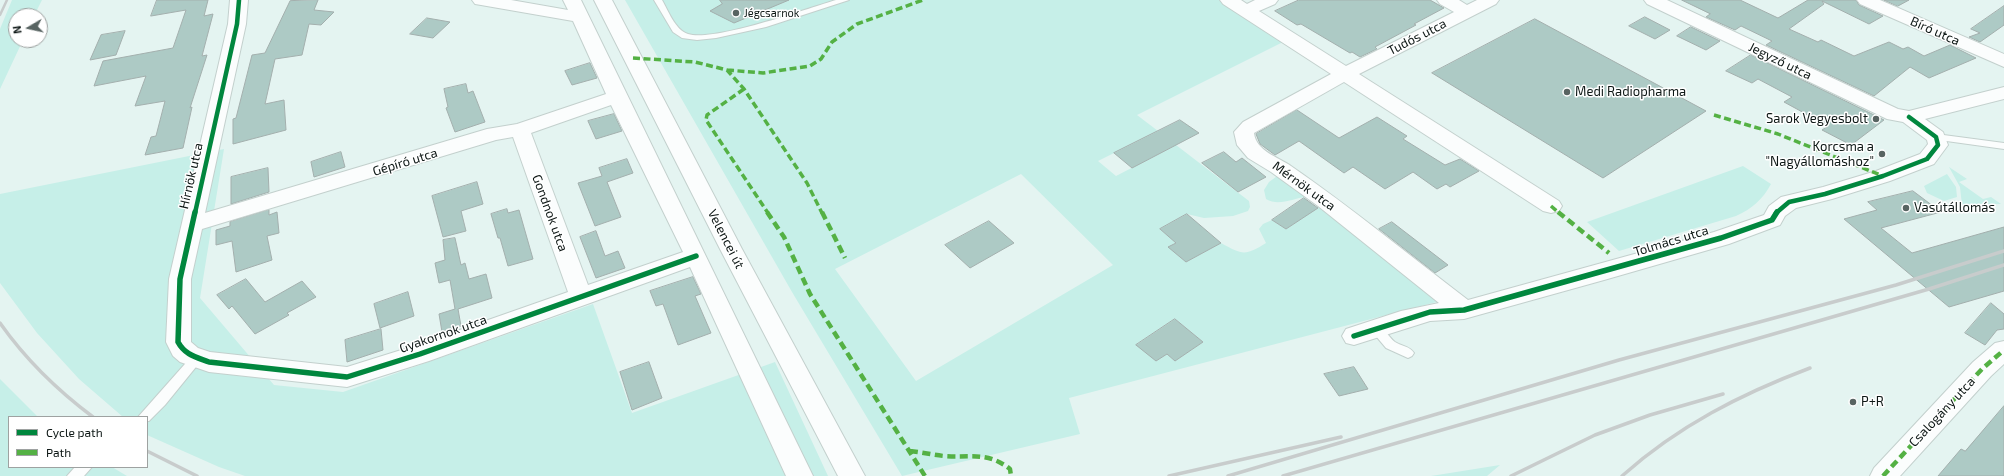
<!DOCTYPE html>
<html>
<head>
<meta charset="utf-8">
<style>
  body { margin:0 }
  #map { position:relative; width:2004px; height:476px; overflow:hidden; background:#e4f4f1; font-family:"Exo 2",sans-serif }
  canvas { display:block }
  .legend { position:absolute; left:8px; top:416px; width:140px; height:52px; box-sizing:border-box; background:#fff; border:1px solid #9ea2a1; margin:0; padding:5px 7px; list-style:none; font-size:12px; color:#0d1715 }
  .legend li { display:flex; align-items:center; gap:8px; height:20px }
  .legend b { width:20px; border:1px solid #9ea2a1 }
  .north { position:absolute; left:8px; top:8px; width:40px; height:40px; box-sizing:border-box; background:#fff; border:1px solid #9ea2a1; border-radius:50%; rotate:261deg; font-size:11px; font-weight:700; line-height:16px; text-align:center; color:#0d1715 }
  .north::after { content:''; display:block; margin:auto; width:14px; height:18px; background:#586462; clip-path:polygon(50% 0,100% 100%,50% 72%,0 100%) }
</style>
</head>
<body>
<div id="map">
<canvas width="2004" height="476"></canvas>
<ul class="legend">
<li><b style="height:5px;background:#00873e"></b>Cycle path</li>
<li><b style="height:5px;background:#54b144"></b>Path</li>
</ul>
<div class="north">N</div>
</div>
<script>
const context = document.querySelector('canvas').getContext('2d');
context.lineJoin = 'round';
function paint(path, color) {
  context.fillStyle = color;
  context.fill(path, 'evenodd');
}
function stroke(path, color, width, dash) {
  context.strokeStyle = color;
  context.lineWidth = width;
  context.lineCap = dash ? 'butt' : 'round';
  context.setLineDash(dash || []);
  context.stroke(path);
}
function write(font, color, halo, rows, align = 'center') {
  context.font = font + ' "Exo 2",sans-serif';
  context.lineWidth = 3;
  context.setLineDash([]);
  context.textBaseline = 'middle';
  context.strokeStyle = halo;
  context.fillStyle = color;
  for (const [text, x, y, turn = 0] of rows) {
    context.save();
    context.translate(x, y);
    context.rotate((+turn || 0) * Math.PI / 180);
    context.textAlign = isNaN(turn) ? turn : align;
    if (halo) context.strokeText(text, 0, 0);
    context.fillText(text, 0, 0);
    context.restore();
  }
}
const green = new Path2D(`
  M12 0H42L34 16H16V40H23L0 89V29Z
  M625 0H1221L1283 42 1137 115 1158 131 1098 161 1116 176 1176 145 1249 201 1250 207 1248 211 1233 216 1204 218 1187 214 1160 229 1176 243 1169 247 1186 262 1221 243C1243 255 1245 256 1266 243L1259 229 1263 224 1272 220 1286 229 1320 206 1306 197C1293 198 1279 207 1266 199L1264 190 1269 182 1280 174 1444 300 1069 398 1080 434 902 476 792 292ZM1021 174 1113 265 916 381 835 269ZM1175 319 1203 342 1175 361 1167 354 1156 361 1137 344Z
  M224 149 200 298 274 385 343 392 593 304 632 413 775 362 828 476H245L219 467 147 435V417H123L79 379 37 333 0 283V194Z
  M1743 166 1771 184C1762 200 1753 208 1736 216L1619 251 1587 222Z
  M1949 167 1967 179 1959 182 1983 199 1991 197 2001 204 1962 205 1960 187Z
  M1947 174 1956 187 1957 197 1944 201 1927 193 1924 186Z
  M0 379 38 417H9V467H112L127 476H0Z
  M1500 465 1487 476H1431Z`);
const building = new Path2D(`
  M157 0H208L204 16 213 14 202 56 207 55 190 108 192 107 183 148 145 155 151 137 156 136 165 101 135 106 146 76 94 86 103 61 173 48 186 10 151 16Z
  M318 0 314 10 334 12 321 25 309 24 302 55 275 59 265 104 284 100 286 130 233 144V119L236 118 252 55 265 53 290 1Z
  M720 0H789L734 23 710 11 722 4Z
  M1299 0H1430L1444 8 1414 24 1416 25 1375 47 1377 49 1360 57 1352 52 1350 53 1301 24 1297 25 1275 11Z
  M1682 0H1740L1778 18 1808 0H1856L1859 5 1883 16 1869 24 1822 1 1824 4 1789 29 1818 42 1821 40 1854 56 1889 42 1903 49 1908 47 1924 56 1950 45 1976 58 1929 78 1910 67 1874 96 1766 45 1772 41 1741 26 1735 30 1706 17 1710 14Z
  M1884 0H1909L1898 6Z
  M2004 6V25L1980 42 1969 37 1980 33 1971 29Z
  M1645 17 1670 30 1655 39 1629 26Z
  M427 18 450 22 433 38 410 34Z
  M1535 19 1706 111 1603 178 1432 73Z
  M1691 27 1720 41 1706 50 1677 36Z
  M125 31 116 55 90 60 101 35Z
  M1751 55 1870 113 1884 120 1851 145 1822 130 1828 126 1784 102 1792 97 1758 79 1752 83 1726 71Z
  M590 63 597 78 572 85 565 71Z
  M466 84 468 93 473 91 485 122 455 132 446 108 448 107 444 89Z
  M1297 110 1339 138 1377 117 1407 136 1403 139 1445 165 1460 159 1479 171 1450 187 1446 184 1437 189 1413 172 1385 189 1353 167 1344 173 1299 141 1275 155 1260 144 1256 134Z
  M614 114 622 131 596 139 588 121Z
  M1180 120 1199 133 1132 168 1114 153Z
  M341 152 345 167 314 177 311 162Z
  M1224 152 1236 162 1242 158 1266 177 1238 192 1202 163Z
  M627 159 633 173 607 182 621 217 595 226 578 183 602 176 599 168Z
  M268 168 269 192 231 204V177Z
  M477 182 483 204 461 211 466 231 443 237 432 196Z
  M1913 191 1941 212 1881 228 1912 253 2004 227V291L1949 307 1844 219 1877 210 1868 202Z
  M1304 198 1318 208 1286 229 1272 220Z
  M507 209 508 213 519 210 533 259 508 266 500 238H498L491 214Z
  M269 210V215L277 212 279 233 267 236 272 260 236 272 232 241 216 245V230L230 226V222Z
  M1187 214 1221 243 1186 262 1168 247 1176 243 1160 229Z
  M989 221 1014 243 970 268 945 245Z
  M1392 222 1448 265 1435 273 1379 229Z
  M596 231 605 256 618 251 625 268 596 278 580 237Z
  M455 238 461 265 465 263 469 279 486 274 492 298 458 309 461 326 442 332 439 314 455 309 450 280 439 283 435 263 445 260 443 240Z
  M693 277 701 294 695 296 711 333 678 345 663 304 656 306 650 291Z
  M246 279 265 302 302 281 316 297 287 313 289 315 255 334 232 306 229 309 217 295Z
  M408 292 414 316 380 328 374 304Z
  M1991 303 2004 314V329L1997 330 1985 345 1965 333Z
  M1175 319 1203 342 1175 361 1167 354 1156 361 1136 345Z
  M381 329 383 350 347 362 345 340Z
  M649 362 662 398 632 410 620 372Z
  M1354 367 1368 389 1339 396 1324 374Z
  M2004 406V476H1938L1961 449 1965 451Z`);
const lane = new Path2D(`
  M654 0H662C668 10 675 30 688 34 714 42 806 9 836 0H849L766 27 716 38 697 40 682 38 673 32Z
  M1936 134 2004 143V149L1932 139 1931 137Z
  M1376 324C1385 327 1388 337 1395 342 1401 346 1410 346 1414 353L1412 356 1408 358 1386 348 1370 329 1372 326Z
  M196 354 200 356 202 359 200 362 165 405 149 421H147V417H138L192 356Z
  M75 467H92L84 476H67Z`);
const street = new Path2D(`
  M230 0H248L246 24 205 213 487 129 517 124 606 94 573 21 481 5 475 4 472 0H511L568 10 563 0H581L813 476H786L690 267 429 361 347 387 209 372 180 362 173 356 166 342 169 279 228 24ZM611 105 683 252 588 285 531 133ZM513 137 568 292 414 346 347 367 210 352 198 348 191 342V279L202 229 496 140Z
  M1220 0H1241L1247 4 1255 0H1278L1275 4 1259 11 1346 66 1454 12 1440 4 1437 0H1459L1467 5 1477 0H1499L1496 4 1359 74 1559 201 1562 206 1559 211 1551 213 1543 211 1344 82 1254 133C1256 151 1278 157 1291 166 1352 208 1409 255 1468 300L1714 232 1764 215 1769 206 1781 197 1823 187 1876 171 1920 154 1928 144 1927 140 1903 122 1887 119 1647 4 1644 0H1667L1898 109 1909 111 2004 87V99L1925 119 1943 132 1948 145 1934 164 1890 181 1832 199 1796 208 1785 216 1780 225 1729 244 1604 280 1464 319 1430 321 1354 345 1346 343 1342 336 1346 329 1401 311 1439 303 1318 206 1271 172 1248 158 1237 145 1234 132 1243 122 1331 74 1223 4Z
  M1857 0H1880L2004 54V67L1860 4Z
  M2004 341V364L1991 376 1900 476H1870L1874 468 1973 362 1995 343Z`);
const secondary = new Path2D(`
  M594 0H612L742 249 865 476H838L720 249Z`);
const railFar1 = new Path2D(`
  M0 15 7 0`);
const rail = new Path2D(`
  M0 323C26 360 57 390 93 417
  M147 451 197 476
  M1169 476 1341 437
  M1228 476 1619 360 1896 285 2004 251
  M1283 476 1929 289 2004 265
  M1511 476 1595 435 1650 415 1723 394
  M1622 476C1678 426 1741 394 1810 368`);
const quietFar1 = new Path2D(`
  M633 58 695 62 727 70 744 89 807 183 822 213
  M727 70 763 73 810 66 821 59 832 42 857 24 923 0
  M744 89 707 115 706 120 768 213
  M1714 115 1778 134 1883 176
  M1551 206 1559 213`);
const quiet = new Path2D(`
  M767 212 784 237 810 294 925 476
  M822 212 845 258
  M1558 212 1609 253
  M910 451C921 452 933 455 944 456 970 458 987 451 1010 469L1011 476
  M1883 476 1982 369 2004 350`);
const cyclewayFar1 = new Path2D(`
  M195 213 237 24 239 0
  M1776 213 1789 202 1825 194 1883 176 1927 159 1938 145 1936 137 1909 117`);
const cycleway = new Path2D(`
  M195 212 180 279 178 342C185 355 196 357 209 362L347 377 420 354 696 256
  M1354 336 1430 312 1464 310 1721 238 1772 220 1777 212`);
const markers = [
  [736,13,4,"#586462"],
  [1567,92,4,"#586462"],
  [1876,119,4,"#586462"],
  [1882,154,4,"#586462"],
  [1906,208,4,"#586462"],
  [1853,402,4,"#586462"]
];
const farPoinames = [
  ["Jégcsarnok",744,13]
];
const streetNames = [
  ["Bíró utca",1935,31,24],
  ["Tudós utca",1417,37,-27],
  ["Jegyző utca",1780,61,26],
  ["Gépíró utca",405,162,-17],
  ["Hírnök utca",191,176,-77],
  ["Mérnök utca",1304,186,36],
  ["Gondnok utca",550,213,70],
  ["Velencei út",726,239,63],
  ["Tolmács utca",1671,241,-17],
  ["Gyakornok utca",443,334,-19],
  ["Csalogány utca",1942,412,-47]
];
const poiNames = [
  ["Medi Radiopharma",1575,92],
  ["Sarok Vegyesbolt",1868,119,"right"],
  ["Korcsma a",1874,147,"right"],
  ["\"Nagyállomáshoz\"",1874,162,"right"],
  ["Vasútállomás",1914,208],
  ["P+R",1861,402]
];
paint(green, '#c6efe8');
paint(building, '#adcac5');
stroke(building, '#a3afad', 1);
stroke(lane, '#c3d0cd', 2);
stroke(street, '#c3d0cd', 2);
stroke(secondary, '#c3d0cd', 2);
paint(lane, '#fbfdfd');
paint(street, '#fbfdfd');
paint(secondary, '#fbfdfd');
stroke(railFar1, '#c8cccc', 2.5);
stroke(rail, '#c8cccc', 3.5);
stroke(quietFar1, '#54b144', 3.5, [7, 3.5]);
stroke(quiet, '#54b144', 4.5, [8, 4.5]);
stroke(cyclewayFar1, '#00873e', 4.5);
stroke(cycleway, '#00873e', 5.5);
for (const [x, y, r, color] of markers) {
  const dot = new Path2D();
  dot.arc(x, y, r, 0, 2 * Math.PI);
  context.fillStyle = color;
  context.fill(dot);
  stroke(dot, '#fff', 1.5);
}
write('11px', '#0d1715', '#fff', farPoinames, 'left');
write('13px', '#0d1715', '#fff', streetNames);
write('13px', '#0d1715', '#fff', poiNames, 'left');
</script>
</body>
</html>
